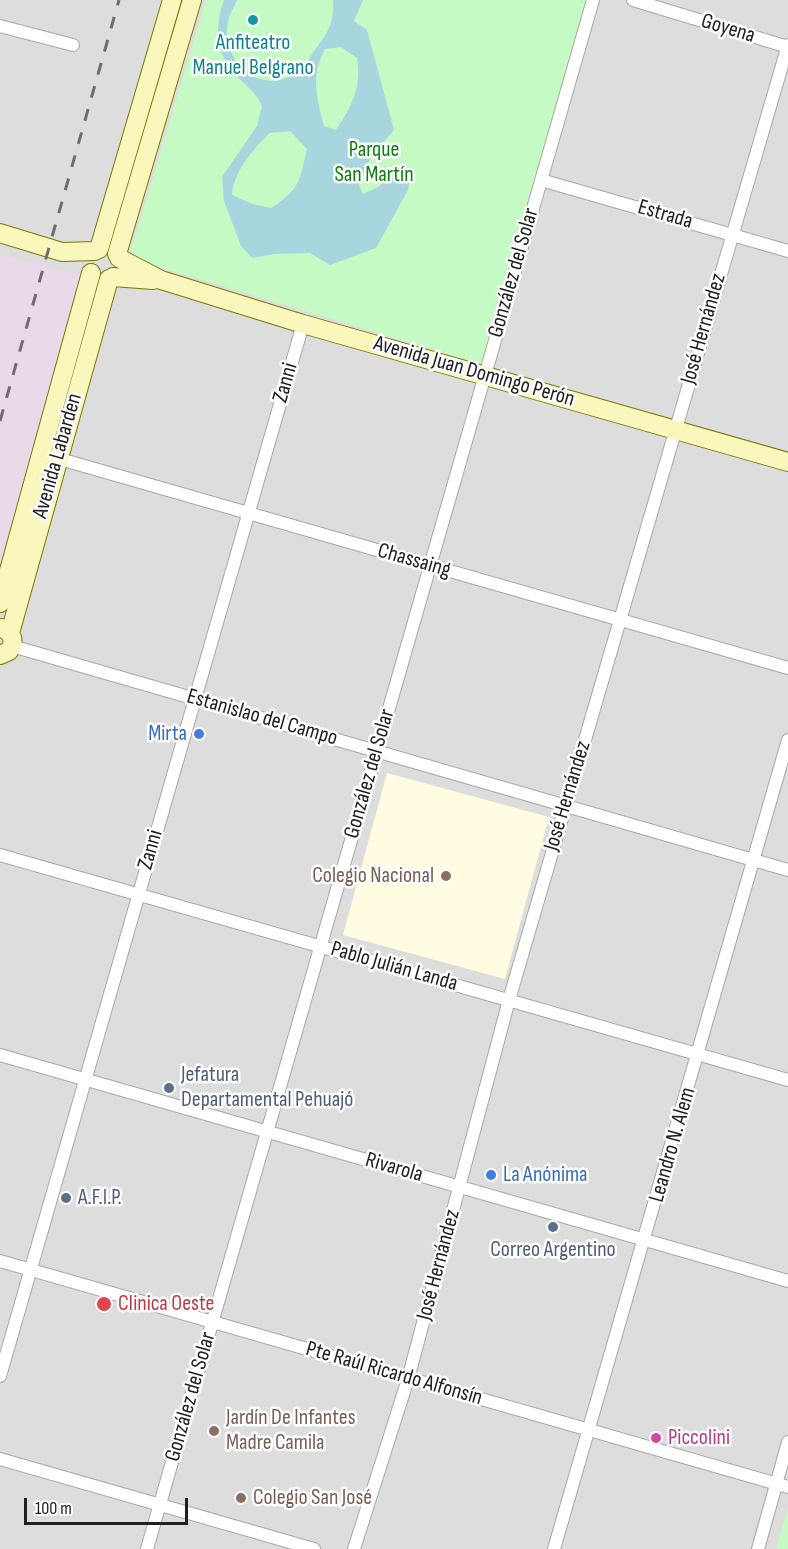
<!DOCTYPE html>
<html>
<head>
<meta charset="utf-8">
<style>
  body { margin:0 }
  #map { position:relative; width:788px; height:1549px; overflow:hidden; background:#f1ece7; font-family:"Sofia Sans Condensed",sans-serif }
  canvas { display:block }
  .scale { position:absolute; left:24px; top:1498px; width:164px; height:27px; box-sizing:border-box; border:3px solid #202020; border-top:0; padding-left:8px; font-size:18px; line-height:21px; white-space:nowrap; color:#202020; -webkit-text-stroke:4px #fff; paint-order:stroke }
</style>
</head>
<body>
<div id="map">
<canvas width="788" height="1549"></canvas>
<div class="scale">100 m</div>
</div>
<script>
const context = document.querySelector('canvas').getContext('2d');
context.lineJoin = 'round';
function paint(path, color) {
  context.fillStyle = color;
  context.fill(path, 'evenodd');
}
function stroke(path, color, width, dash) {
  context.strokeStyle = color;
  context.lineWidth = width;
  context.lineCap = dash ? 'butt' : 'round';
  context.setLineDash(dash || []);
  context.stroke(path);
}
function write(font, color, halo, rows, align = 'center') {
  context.font = font + ' "Sofia Sans Condensed",sans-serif';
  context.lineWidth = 5;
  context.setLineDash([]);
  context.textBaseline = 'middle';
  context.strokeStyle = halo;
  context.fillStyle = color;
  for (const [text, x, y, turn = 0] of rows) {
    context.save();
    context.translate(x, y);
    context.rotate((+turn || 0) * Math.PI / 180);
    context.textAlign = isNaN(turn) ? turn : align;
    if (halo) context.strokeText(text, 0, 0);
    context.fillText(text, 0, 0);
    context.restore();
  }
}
const residential = new Path2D(`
  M0 0H788V1549H0Z`);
const industrial = new Path2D(`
  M0 255 83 276 0 566Z`);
const education = new Path2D(`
  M387 773 549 817 505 979 343 935Z`);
const park = new Path2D(`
  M206 0H585L592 2 484 365 129 258Z
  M788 1508V1549H776Z`);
const water = new Path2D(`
  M224 0H237C234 7 229 15 228 22 220 64 264 100 301 69 307 63 312 54 317 47 329 31 335 20 333 0H363L354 21 367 30 394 130 372 155 359 185 363 194 378 187 400 168 411 174 408 190 376 248 330 265 310 253 275 254 252 258 241 246 224 201 222 177 257 126 262 106C255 90 243 84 232 71 215 49 215 25 224 0ZM341 47 357 58C362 87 352 106 336 130L324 126C317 98 310 75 325 49ZM290 131 307 149C299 182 301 188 271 208L252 204 232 195C234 171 253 149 270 133Z`);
const street = new Path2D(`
  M633 0 788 47
  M0 26 73 45
  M541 180 788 251
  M53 457 788 668
  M12 646 788 870
  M0 855 788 1080
  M0 1055 788 1281
  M0 1261 788 1487
  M0 1376 303 324
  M0 1459 314 1549
  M147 1549 593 0
  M354 1549 408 1379 509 1000 788 45
  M554 1549 788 740
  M758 1549 788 1442`);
const secondary = new Path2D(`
  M0 233 62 252 95 251
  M99 249 172 0
  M117 254 192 0
  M119 258 161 280 303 324 788 462
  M113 277 153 280
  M0 603 91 273
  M10 633 109 279
  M0 655 9 651C16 641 12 632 2 628`);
const rail = new Path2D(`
  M0 421 119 0`);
const markers = [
  [253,20,6,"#0f9aa8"],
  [199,734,6,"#3f7fe0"],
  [446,876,6,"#8d6e63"],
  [169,1088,6,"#5c6f8a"],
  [491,1175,6,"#3f7fe0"],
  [66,1198,6,"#5c6f8a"],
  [553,1227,6,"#5c6f8a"],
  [104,1304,8,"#e0444e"],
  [214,1431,6,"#8d6e63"],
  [656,1438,6,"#d1479c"],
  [241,1498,6,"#8d6e63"]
];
const streetNames = [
  ["Goyena",728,29,17],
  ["Estrada",665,215,16],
  ["González del Solar",514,273,-74],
  ["José Hernández",704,329,-74],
  ["Avenida Juan Domingo Perón",474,372,16],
  ["Zanni",286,383,-74],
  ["Avenida Labarden",58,456,-74],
  ["Chassaing",414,561,16],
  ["Estanislao del Campo",262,718,16],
  ["González del Solar",370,774,-74],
  ["José Hernández",568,796,-73],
  ["Zanni",151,850,-74],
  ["Pablo Julián Landa",394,967,16],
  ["Leandro N. Alem",673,1145,-74],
  ["Rivarola",394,1168,16],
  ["José Hernández",439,1265,-75],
  ["Pte Raúl Ricardo Alfonsín",394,1374,16],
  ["González del Solar",191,1397,-74]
];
const cultureNames = [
  ["Anfiteatro",253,43],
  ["Manuel Belgrano",253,68]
];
const parkNames = [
  ["Parque",374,150],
  ["San Martín",374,175]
];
const shopNames = [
  ["Mirta",187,734],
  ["La Anónima",503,1175,"left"]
];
const educationNames = [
  ["Colegio Nacional",434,876,"right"],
  ["Jardín De Infantes",226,1418],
  ["Madre Camila",226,1443],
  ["Colegio San José",253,1498]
];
const serviceNames = [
  ["Jefatura",181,1075],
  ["Departamental Pehuajó",181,1100],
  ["A.F.I.P.",78,1198],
  ["Correo Argentino",553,1250,"center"]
];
const healthNames = [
  ["Clinica Oeste",118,1304]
];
const hotelNames = [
  ["Piccolini",668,1438]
];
paint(residential, '#dedddd');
paint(industrial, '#ead9e8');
paint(education, '#fffce1');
paint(park, '#c5fac5');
paint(water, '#a7d6de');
stroke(street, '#a7a7a7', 14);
stroke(secondary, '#767905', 20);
stroke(street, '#fff', 12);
stroke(secondary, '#faf7bc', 18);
stroke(rail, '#6e6e6e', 3, [12, 12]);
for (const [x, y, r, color] of markers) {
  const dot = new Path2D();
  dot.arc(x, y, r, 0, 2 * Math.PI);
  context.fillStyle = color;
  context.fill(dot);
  stroke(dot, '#fff', 2);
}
write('22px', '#202020', '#fff', streetNames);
write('22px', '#0d838f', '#fff', cultureNames);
write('22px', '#0c800c', '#fff', parkNames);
write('22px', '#366cbe', '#fff', shopNames, 'right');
write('22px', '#785e54', '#fff', educationNames, 'left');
write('22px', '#4e5e75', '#fff', serviceNames, 'left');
write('22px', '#be3a42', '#fff', healthNames, 'left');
write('22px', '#b23c85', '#fff', hotelNames, 'left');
</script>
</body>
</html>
